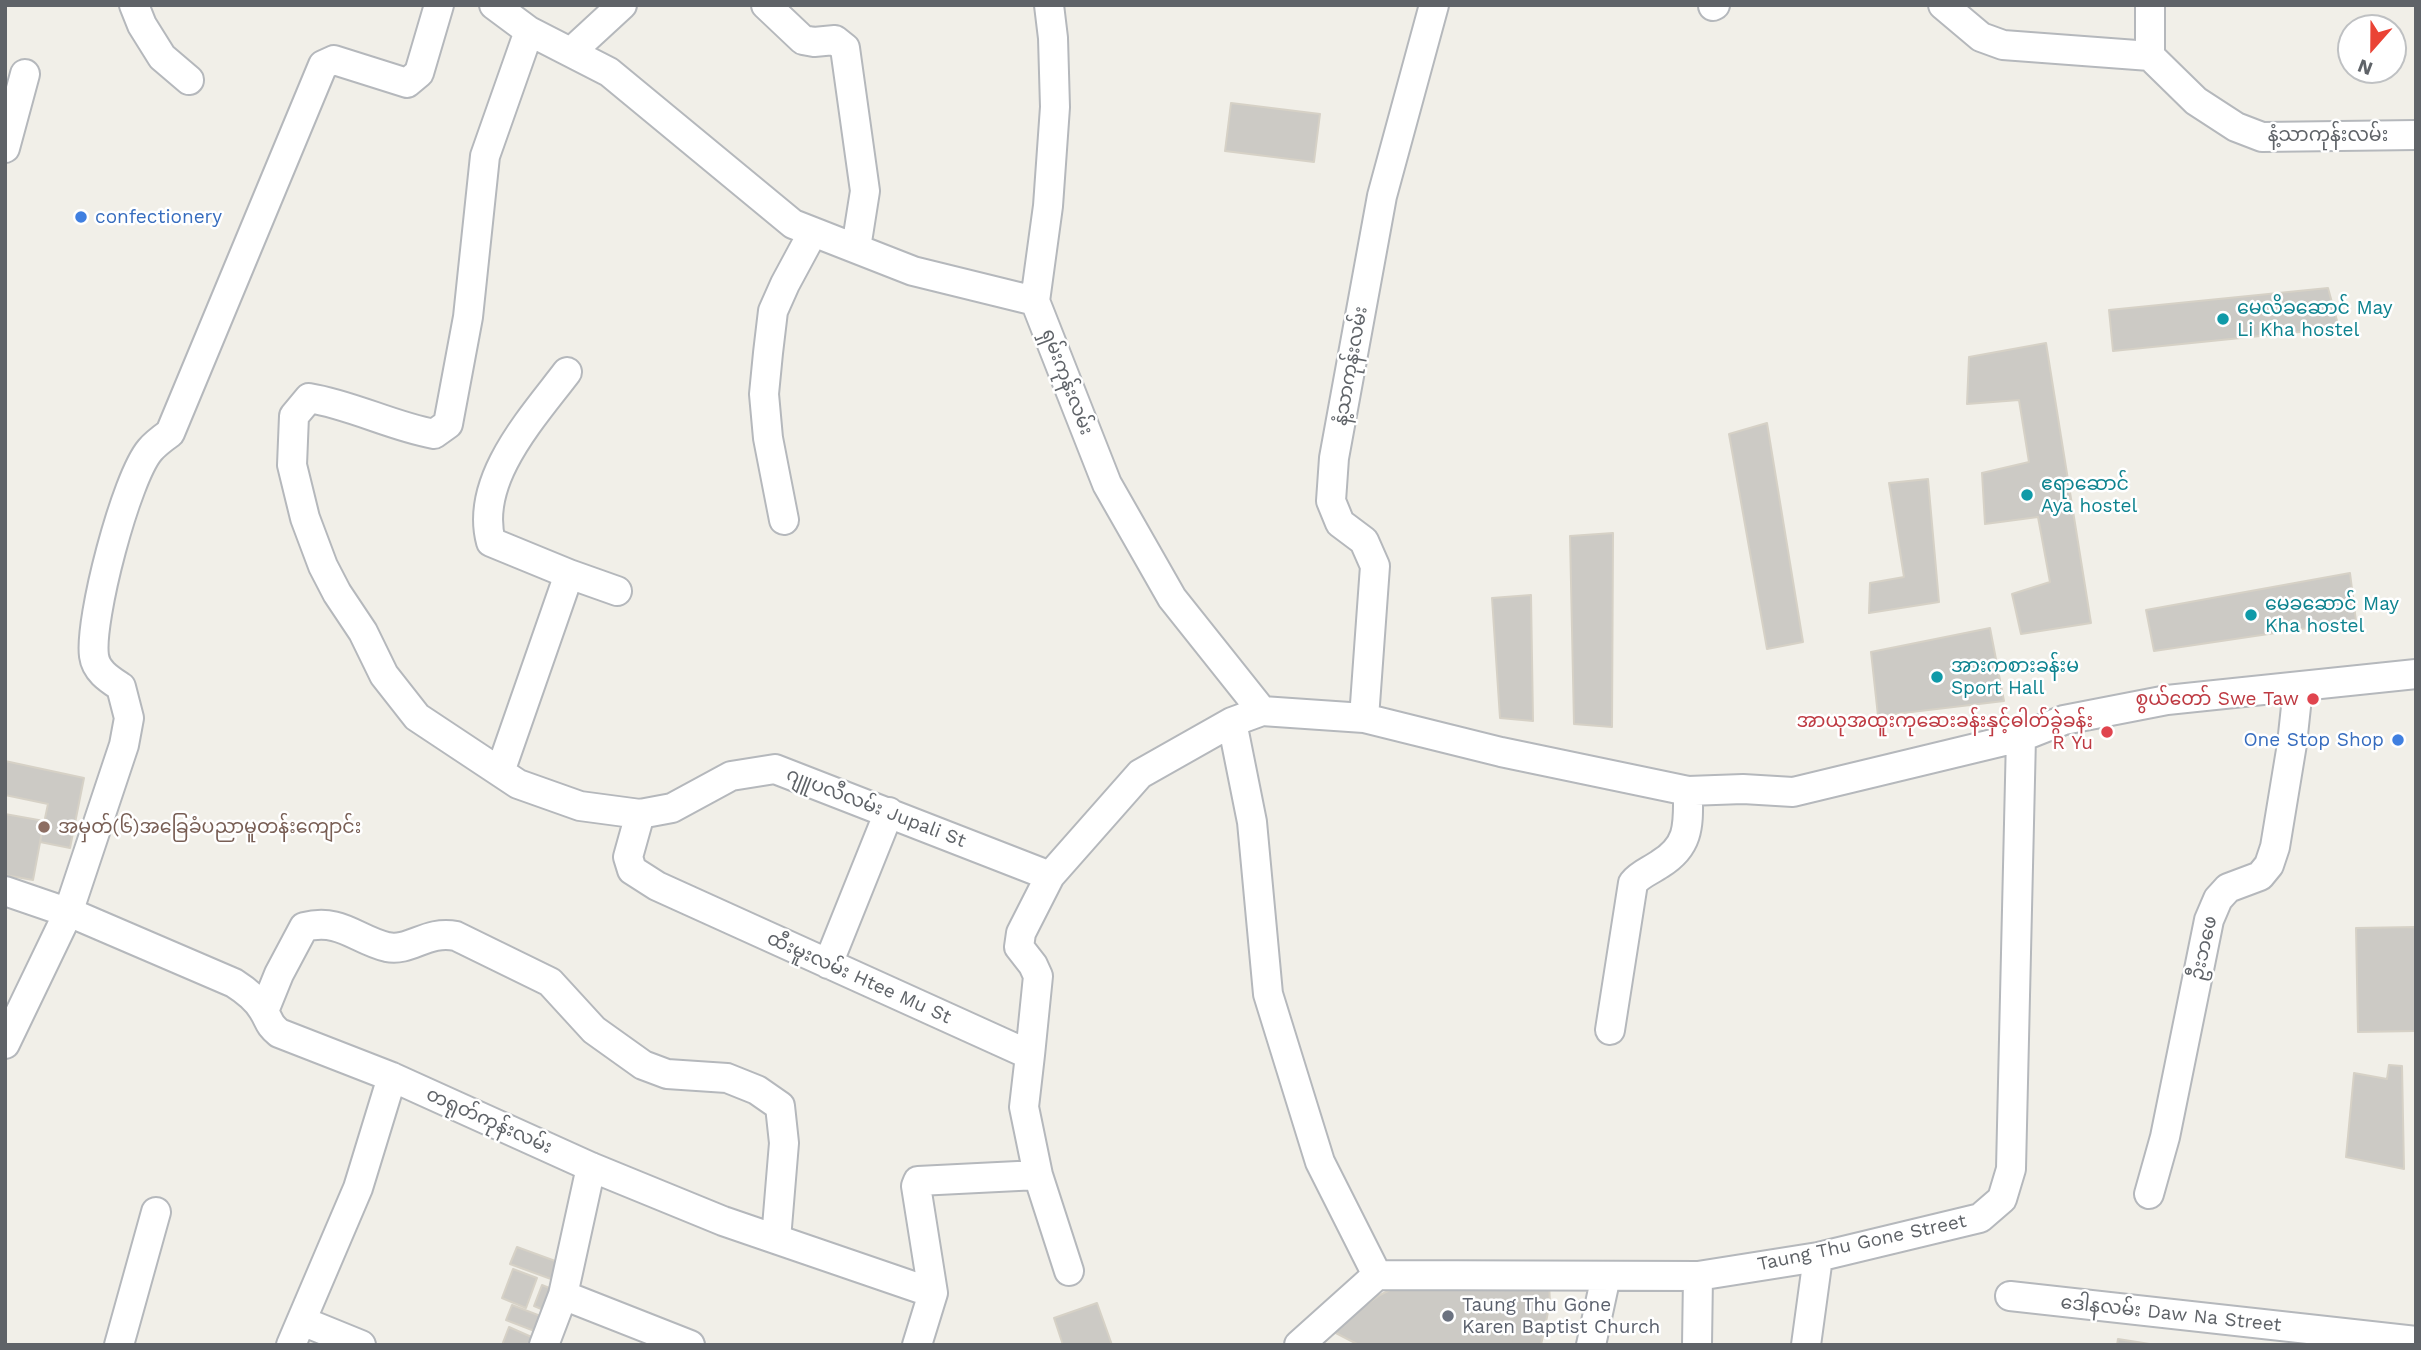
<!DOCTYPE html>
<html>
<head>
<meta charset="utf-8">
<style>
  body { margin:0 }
  #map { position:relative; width:2421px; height:1350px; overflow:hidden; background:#f1efe8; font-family:"Work Sans",sans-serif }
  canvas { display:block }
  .frame { position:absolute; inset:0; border:7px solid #5f6368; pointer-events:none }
  .north { position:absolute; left:2337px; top:14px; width:70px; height:70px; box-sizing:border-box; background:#fff; border:2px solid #bfc1c3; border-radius:50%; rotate:201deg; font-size:19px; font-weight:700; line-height:28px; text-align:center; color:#5f6368 }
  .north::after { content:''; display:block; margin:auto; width:24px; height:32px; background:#ea4335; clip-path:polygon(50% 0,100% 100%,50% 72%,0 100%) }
</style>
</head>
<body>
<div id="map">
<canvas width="2421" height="1350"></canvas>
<div class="frame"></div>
<div class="north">N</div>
</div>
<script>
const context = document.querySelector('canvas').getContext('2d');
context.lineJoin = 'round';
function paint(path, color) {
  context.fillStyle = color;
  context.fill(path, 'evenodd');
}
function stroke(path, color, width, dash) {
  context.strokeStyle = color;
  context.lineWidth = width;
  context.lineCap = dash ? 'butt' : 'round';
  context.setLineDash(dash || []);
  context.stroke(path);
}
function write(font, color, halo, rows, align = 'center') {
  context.font = font + ' "Work Sans","Noto Sans Myanmar",sans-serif';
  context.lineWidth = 5;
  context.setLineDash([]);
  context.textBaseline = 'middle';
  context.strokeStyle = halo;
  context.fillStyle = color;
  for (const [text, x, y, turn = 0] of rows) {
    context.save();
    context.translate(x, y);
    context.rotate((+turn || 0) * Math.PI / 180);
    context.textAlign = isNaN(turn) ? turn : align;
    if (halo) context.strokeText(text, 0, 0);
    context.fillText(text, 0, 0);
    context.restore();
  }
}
const building = new Path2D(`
  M1231 103 1320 114 1314 162 1225 151Z
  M2328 288 2339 328 2113 351 2109 310Z
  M2046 343 2091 623 2021 634 2012 594 2050 582 2038 517 1985 524 1982 473 2029 462 2019 400 1967 404 1969 357Z
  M1767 423 1803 642 1767 649 1729 434Z
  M1928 479 1939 602 1869 613 1870 583 1904 577 1889 483Z
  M1613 533 1612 727 1574 724 1570 536Z
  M2350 573 2356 621 2154 651 2146 610Z
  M1531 595 1533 721 1500 718 1492 598Z
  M1990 628 2004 701 1878 716 1871 652Z
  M5 761 84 778 70 848 40 842 48 804 5 795Z
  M5 814 44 821 33 880 5 875Z
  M2415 927 2416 1031 2358 1032 2356 928Z
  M2389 1065 2402 1066 2404 1169 2346 1157 2354 1073 2387 1079Z
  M517 1247 558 1262 551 1279 510 1264Z
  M513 1269 537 1278 526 1308 502 1298Z
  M1410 1280 1549 1282 1550 1303 1541 1345H1359L1330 1330 1380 1295Z
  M542 1285 559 1292 551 1313 534 1306Z
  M1097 1303 1112 1345H1063L1054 1318Z
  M512 1305 543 1317 537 1332 506 1320Z
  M509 1327 536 1339 533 1345H502Z
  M2118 1339 2156 1345H2117Z`);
const minor = new Path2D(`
  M134 5 142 25 162 57 189 80
  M494 5 529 31 609 72 793 224 913 271 1035 301
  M766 5 803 40 814 42 835 40 845 48 865 191 856 248
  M1049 5 1053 38 1055 107 1048 206 1035 301 1107 484 1172 598 1262 711
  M1943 5 1981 37 2003 45 2150 56
  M2150 5V56L2196 101 2236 127 2262 137 2416 135
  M1713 6 1715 5
  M529 31 485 156 468 317 448 424 434 434C391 426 352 405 309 398L294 416 292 465 305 518 323 566 337 593 363 632 384 675 417 717 518 784 580 806 640 814 672 808 731 776 775 769 1050 876
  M571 52 622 5
  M5 148 25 74
  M784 520 768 438 764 394 768 353 773 311 785 284 813 232
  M569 574 617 591
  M1364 718 1375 566 1364 541 1340 523 1331 501 1334 458 1382 196 1434 5
  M1232 722 1252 822 1268 994 1320 1162 1377 1275
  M500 772 569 574 491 542C474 480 533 417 567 372
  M640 814 628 857 632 870 657 886 1030 1055 1024 1107 1038 1175 1069 1271
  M5 891 78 916 234 983C245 990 256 998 263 1010 270 1021 268 1024 279 1033L392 1077 591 1167 723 1221 933 1293
  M828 964 889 812
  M264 1011 279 974 304 927C341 918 355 939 387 947 410 952 427 930 456 936L550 982 594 1030 643 1065 667 1074 727 1078 757 1090 780 1106 784 1143 776 1239
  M1610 1030 1633 883C1640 874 1650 871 1660 864 1691 845 1688 823 1688 791
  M5 1044 68 913 124 745 129 718 121 687C109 679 96 671 94 656 89 620 126 478 150 450 155 444 163 438 170 433L323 65 334 60 407 83 419 73 439 5
  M1030 1055 1038 976 1033 965 1019 947 1021 933 1050 876 1140 774 1232 722 1262 711 1364 718 1501 752 1688 791 1743 789 1793 792 2021 737 2064 720 2167 700 2416 674
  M591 1167 563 1295 690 1345
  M2149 1194 2165 1137 2209 920 2218 899 2228 888 2260 876 2269 865 2275 847 2292 744 2298 688
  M1377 1275 1698 1276 1818 1257 1980 1218 2002 1199 2011 1169 2021 737
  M2010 1296 2416 1341
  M302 1321 361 1345
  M119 1345 156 1212
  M291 1345 358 1188 392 1077
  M544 1345 563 1295
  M917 1345 933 1293 916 1186 918 1181 1038 1175
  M1299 1345 1377 1275
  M1591 1345 1606 1276
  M1697 1345 1698 1276
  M1806 1345 1818 1257`);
const markers = [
  [81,217,7,"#3f7fe0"],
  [2223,319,7,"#0f9aa8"],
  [2027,495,7,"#0f9aa8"],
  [2251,615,7,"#0f9aa8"],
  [1937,677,7,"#0f9aa8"],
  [2313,699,7,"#e0444e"],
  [2107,732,7,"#e0444e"],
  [2398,740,7,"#3f7fe0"],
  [44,827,7,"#8d6e63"],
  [1448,1316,7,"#6b7280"]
];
const streetNames = [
  ["နံ့သာကုန်းလမ်း",2328,135],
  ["နံ့သာကုန်းလမ်း",1351,366,-80],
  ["ရှမ်းကုန်းလမ်း",1067,382,69],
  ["ဂျူပလီလမ်း Jupali St",876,808,21],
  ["ဦးဘဖေ",2204,948,-77],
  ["ထီးမူးလမ်း Htee Mu St",859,978,24],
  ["တရုတ်ကုန်းလမ်း",489,1121,24],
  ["Taung Thu Gone Street",1862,1243,-12],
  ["ဒေါနလမ်း Daw Na Street",2171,1314,6]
];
const shopNames = [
  ["confectionery",95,217],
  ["One Stop Shop",2384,740,"right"]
];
const cultureNames = [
  ["မေလိခဆောင် May",2237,308],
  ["Li Kha hostel",2237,330],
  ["ဧရာဆောင်",2041,484],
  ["Aya hostel",2041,506],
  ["မေခဆောင် May",2265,604],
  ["Kha hostel",2265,626],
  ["အားကစားခန်းမ",1951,666],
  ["Sport Hall",1951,688]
];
const healthNames = [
  ["စွယ်တော် Swe Taw",2299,699],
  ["အာယုအထူးကုဆေးခန်းနှင့်ဓါတ်ခွဲခန်း",2093,721],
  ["R Yu",2093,743]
];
const educationNames = [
  ["အမှတ်(၆)အခြေခံပညာမူတန်းကျောင်း",58,827]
];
const worshipNames = [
  ["Taung Thu Gone",1462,1305],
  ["Karen Baptist Church",1462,1327]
];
paint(building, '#cccac5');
stroke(building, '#d6d1c6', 2);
stroke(minor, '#b5b8bc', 32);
stroke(minor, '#fff', 28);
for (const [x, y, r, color] of markers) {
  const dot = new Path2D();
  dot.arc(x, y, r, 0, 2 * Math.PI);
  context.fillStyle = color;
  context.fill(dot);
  stroke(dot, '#fff', 2.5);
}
write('19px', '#5f6368', '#fff', streetNames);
write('19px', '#366cbe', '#fff', shopNames, 'left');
write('19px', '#0d838f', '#fff', cultureNames, 'left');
write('19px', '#be3a42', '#fff', healthNames, 'right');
write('19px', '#785e54', '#fff', educationNames, 'left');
write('19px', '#5b616d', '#fff', worshipNames, 'left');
</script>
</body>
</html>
